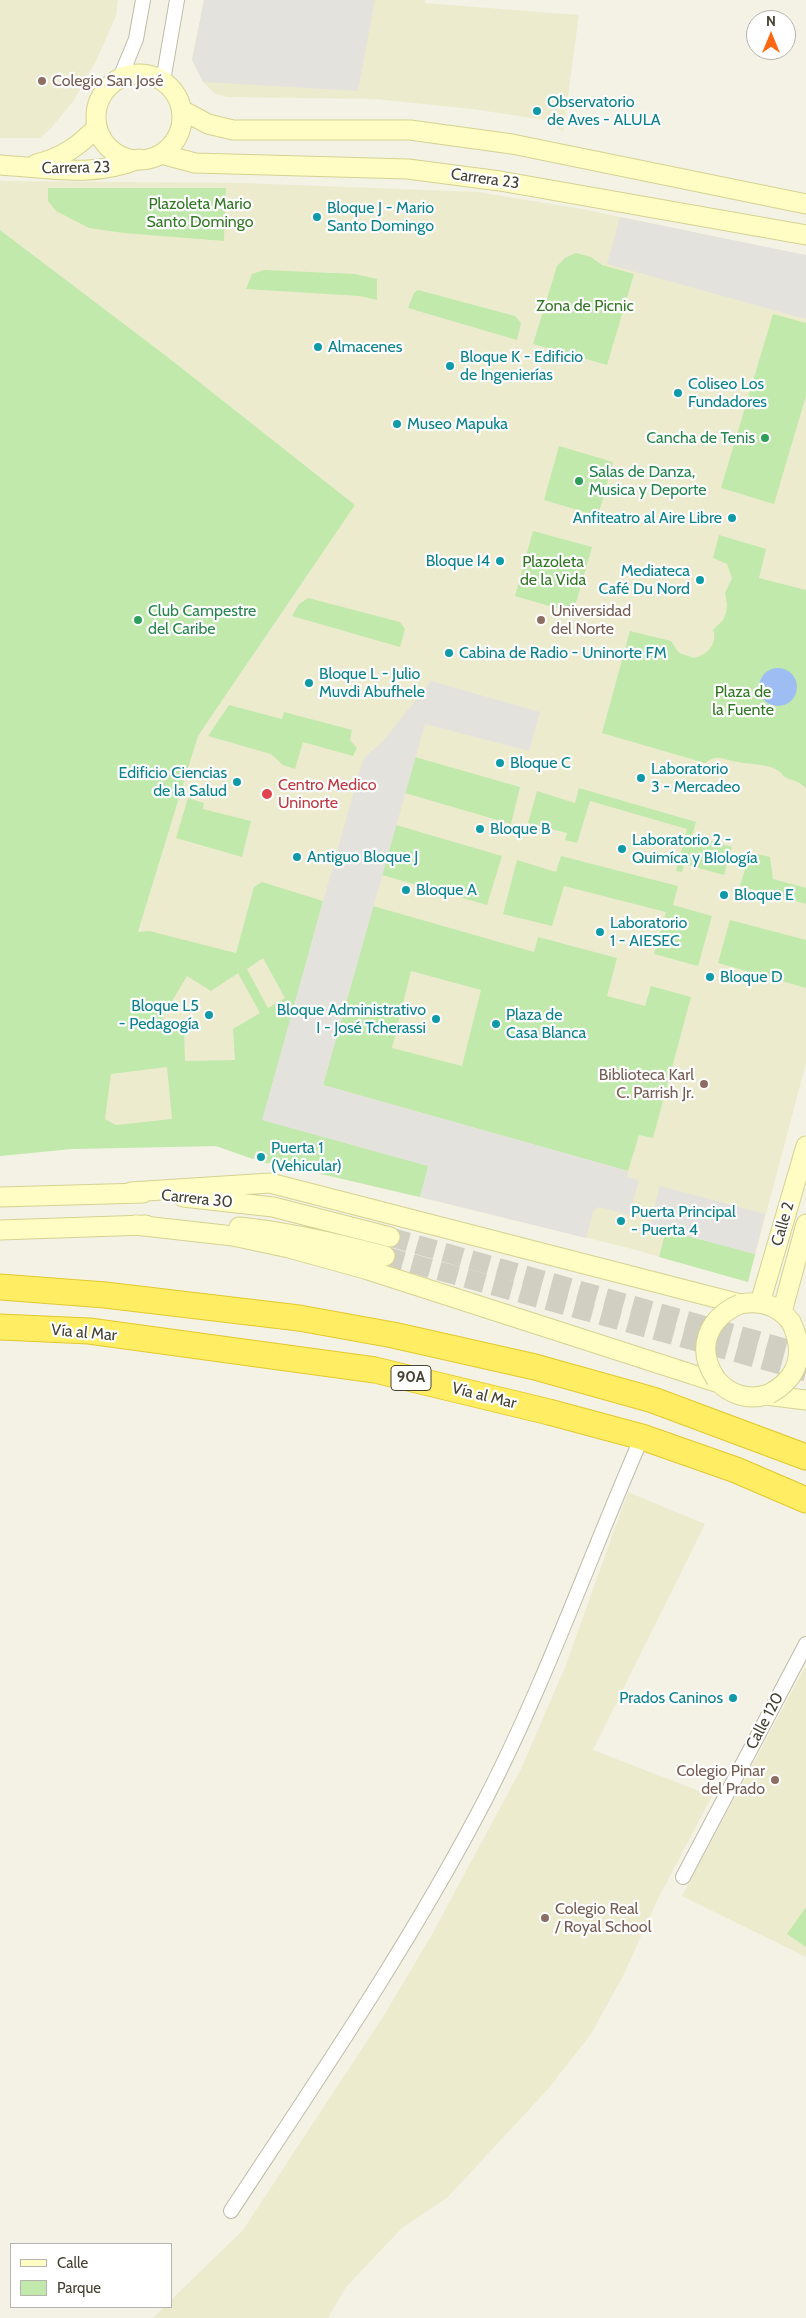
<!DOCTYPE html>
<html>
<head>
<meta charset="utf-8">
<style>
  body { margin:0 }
  #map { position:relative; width:806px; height:2318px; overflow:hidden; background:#f3f2e5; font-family:Cabin,sans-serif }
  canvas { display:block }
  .legend { position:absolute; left:10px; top:2243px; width:162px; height:65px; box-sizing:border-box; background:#fff; border:1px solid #b5b4ae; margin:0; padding:6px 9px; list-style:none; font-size:15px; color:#464334 }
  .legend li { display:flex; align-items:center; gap:10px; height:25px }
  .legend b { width:25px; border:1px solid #b5b4ae }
  .north { position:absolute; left:746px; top:10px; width:50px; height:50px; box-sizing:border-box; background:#fff; border:1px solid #b5b4ae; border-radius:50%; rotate:0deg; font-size:14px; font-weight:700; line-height:20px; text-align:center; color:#464334 }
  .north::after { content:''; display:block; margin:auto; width:18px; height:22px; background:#ff6710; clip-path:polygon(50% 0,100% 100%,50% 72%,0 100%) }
</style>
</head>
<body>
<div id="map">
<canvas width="806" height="2318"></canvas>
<ul class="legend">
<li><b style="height:6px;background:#fffdc3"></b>Calle</li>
<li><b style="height:14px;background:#c0e9ab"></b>Parque</li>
</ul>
<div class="north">N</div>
</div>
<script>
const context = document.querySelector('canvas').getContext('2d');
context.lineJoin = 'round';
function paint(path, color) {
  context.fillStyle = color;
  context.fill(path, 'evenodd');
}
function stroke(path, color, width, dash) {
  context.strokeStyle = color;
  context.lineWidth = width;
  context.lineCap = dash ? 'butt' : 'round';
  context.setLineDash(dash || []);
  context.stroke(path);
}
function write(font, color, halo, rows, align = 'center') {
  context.font = font + ' Cabin,sans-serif';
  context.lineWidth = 4.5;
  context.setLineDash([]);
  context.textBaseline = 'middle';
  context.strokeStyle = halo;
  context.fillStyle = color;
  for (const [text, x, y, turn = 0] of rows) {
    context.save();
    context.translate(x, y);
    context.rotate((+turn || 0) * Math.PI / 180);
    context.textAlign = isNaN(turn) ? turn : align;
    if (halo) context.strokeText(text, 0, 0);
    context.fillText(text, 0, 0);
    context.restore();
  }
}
const education = new Path2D(`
  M0 0H118L116 16 96 61 74 100 52 127 40 138H0Z
  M204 0H425V3L579 15 563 132 546 120 472 109 375 99 228 97 215 94 203 82 192 60Z
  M0 181 244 183 477 192 583 209 806 256V1063L748 1282 629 1248 457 1206 274 1163 268 1164 216 1146 72 1149 198 736 355 505 165 355 0 230Z
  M628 1492 705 1524 593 1750 712 1796 657 1901 623 1976 591 2034 548 2089 448 2197 402 2228 346 2287 328 2318H153L164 2307H171V2300L243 2230 386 2012 431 1936 522 1767 565 1667Z
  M806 1665V1957L682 1896Z`);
const green = new Path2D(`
  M48 188H226L224 241 124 233 89 228 56 211 48 201Z
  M0 230 165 355 355 505 198 736 138 932 149 931 236 953 254 887 262 882 323 901 263 1120 429 1166 420 1197 274 1163H265L268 1155 256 1151 253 1159 216 1146 72 1149 0 1156ZM263 958 285 998 268 1008 247 969ZM238 973 260 1013 233 1029 235 1060 185 1061 184 1032 162 1018 187 976 211 991ZM167 1067 172 1119 116 1125 105 1119 111 1074Z
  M576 253 591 257 602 265 634 274 607 365 533 344 557 266 565 258Z
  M264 270 355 274 377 279V300L360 296 246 289 252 274Z
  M418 290 515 316 521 323 517 340 408 308 414 293Z
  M773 314 806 323V396L774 504 721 488Z
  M559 446 613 462 598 516 544 500Z
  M533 531 592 547 573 613 515 596Z
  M719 535 766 549 759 578 806 590V788C796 779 794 782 785 777 782 776 783 774 780 772 769 763 751 765 738 762 722 760 719 753 705 763L602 733 630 631 671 641 679 653 694 658C707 655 718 644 713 630L723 620 726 613 727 605 725 593 732 578 727 564 713 558Z
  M308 598 400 622 405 629 400 647 292 616 299 604Z
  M229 705 282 719 284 712 352 730 350 740 357 748 353 756 303 742 295 769 283 765 271 754 208 736Z
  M415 757 520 787 511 824 405 793Z
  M579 788 696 822 692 836 732 847 724 875 684 864 682 872 676 871 687 829 590 801 577 843 565 840 567 833 528 823 537 791 575 803Z
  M188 798 204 803 203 809 251 821 242 857 176 838Z
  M396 825 502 856 487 905 382 875Z
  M750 852 770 857 773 879 806 888V904L740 886Z
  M561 856 678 886 673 905 712 916 698 966 654 954 666 912 564 886 552 926 503 914 517 860 556 872Z
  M373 906 534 952 538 937 617 958 607 996 645 1006 651 986 691 997 653 1138 639 1135 628 1171 323 1085ZM411 971 481 990 462 1066 392 1048Z
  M730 920 806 940V988L718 963Z
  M666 1230 755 1254 748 1282 659 1257Z
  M806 1907V1947L787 1934Z`);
const parking = new Path2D(`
  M204 0H375L358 91 203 82 192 60Z
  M620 217 806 255V319L607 264Z
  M431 681 540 712 529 751 425 724 323 1085 628 1171V1177L639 1180 629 1215 599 1207 593 1212 586 1238 420 1197 428 1166 262 1120 363 759 383 741Z
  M660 1186 765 1214 755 1254 649 1226Z`);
const water = new Path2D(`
  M759 687a19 19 0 1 1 38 0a19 19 0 1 1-38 0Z`);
const secondaryTunnel = new Path2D(`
  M390 1237 806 1354
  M385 1256 806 1372`);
const street = new Path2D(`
  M120 78 136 39 143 0
  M163 81 177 0
  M683 1877 806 1644
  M231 2211C319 2077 410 1944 484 1802 545 1684 589 1558 642 1437`);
const secondary = new Path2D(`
  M96 117a43 43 0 1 1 86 0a43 43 0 1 1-86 0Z
  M182 110 208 124 233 130H410L512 144 806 204
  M161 154 195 163 408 169 500 181 806 235
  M36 164C62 158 79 146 97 127
  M0 165C49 168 92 178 139 159
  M131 1192 270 1183 740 1304C760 1300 778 1305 791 1322
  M0 1197 143 1193
  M183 1197 273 1207 390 1237
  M135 1225 233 1236 289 1248 365 1269 719 1383
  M239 1227C289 1232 336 1243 385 1256
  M0 1230 146 1225
  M760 1303 806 1146
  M782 1312 806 1224
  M716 1379C729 1395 749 1401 769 1394
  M766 1395 806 1400`);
const highway = new Path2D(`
  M0 1287 105 1295 299 1318 393 1335 535 1367 653 1400 806 1457
  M0 1327 89 1331 375 1370 549 1412 642 1437 736 1470 806 1500`);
const secondaryBridge = new Path2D(`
  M716 1379C695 1348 708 1318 740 1304
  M769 1394C799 1378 806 1353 791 1322`);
const markers = [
  [42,81,5,"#8d6e63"],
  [537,111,5,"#0f9aa8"],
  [317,217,5,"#0f9aa8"],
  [318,347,5,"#0f9aa8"],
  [450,366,5,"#0f9aa8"],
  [678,393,5,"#0f9aa8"],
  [397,424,5,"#0f9aa8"],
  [765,438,5,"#2e9e5b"],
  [579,481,5,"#2e9e5b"],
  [732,518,5,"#0f9aa8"],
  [500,561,5,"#0f9aa8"],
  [700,580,5,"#0f9aa8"],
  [138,620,5,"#2e9e5b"],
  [541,620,5,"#8d6e63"],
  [449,653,5,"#0f9aa8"],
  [309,683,5,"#0f9aa8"],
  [500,763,5,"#0f9aa8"],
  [641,778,5,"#0f9aa8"],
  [237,782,5,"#0f9aa8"],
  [267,794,6,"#e0444e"],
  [480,829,5,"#0f9aa8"],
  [622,849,5,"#0f9aa8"],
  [297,857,5,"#0f9aa8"],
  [406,890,5,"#0f9aa8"],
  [724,895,5,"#0f9aa8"],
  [600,932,5,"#0f9aa8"],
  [710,977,5,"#0f9aa8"],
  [209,1015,5,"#0f9aa8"],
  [436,1019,5,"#0f9aa8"],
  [496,1024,5,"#0f9aa8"],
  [704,1084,5,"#8d6e63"],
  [261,1157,5,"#0f9aa8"],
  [621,1221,5,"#0f9aa8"],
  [733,1698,5,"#0f9aa8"],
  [775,1780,5,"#8d6e63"],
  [545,1918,5,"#8d6e63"]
];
const shields = [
  [411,1378,40]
];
const shieldNames = [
  ["90A",411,1378]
];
const educationNames = [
  ["Colegio San José",52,81],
  ["Universidad",551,611],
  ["del Norte",551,629],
  ["Biblioteca Karl",694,1075,"right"],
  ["C. Parrish Jr.",694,1093,"right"],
  ["Colegio Pinar",765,1771,"right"],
  ["del Prado",765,1789,"right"],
  ["Colegio Real",555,1909],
  ["/ Royal School",555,1927]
];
const cultureNames = [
  ["Observatorio",547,102],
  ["de Aves - ALULA",547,120],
  ["Bloque J - Mario",327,208],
  ["Santo Domingo",327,226],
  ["Almacenes",328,347],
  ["Bloque K - Edificio",460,357],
  ["de Ingenierías",460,375],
  ["Coliseo Los",688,384],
  ["Fundadores",688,402],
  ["Museo Mapuka",407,424],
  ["Anfiteatro al Aire Libre",722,518,"right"],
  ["Bloque I4",490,561,"right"],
  ["Mediateca",690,571,"right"],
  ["Café Du Nord",690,589,"right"],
  ["Cabina de Radio - Uninorte FM",459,653],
  ["Bloque L - Julio",319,674],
  ["Muvdi Abufhele",319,692],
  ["Bloque C",510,763],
  ["Laboratorio",651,769],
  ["3 - Mercadeo",651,787],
  ["Edificio Ciencias",227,773,"right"],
  ["de la Salud",227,791,"right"],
  ["Bloque B",490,829],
  ["Laboratorio 2 -",632,840],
  ["Quimíca y BIología",632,858],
  ["Antiguo Bloque J",307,857],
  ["Bloque A",416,890],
  ["Bloque E",734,895],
  ["Laboratorio",610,923],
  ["1 - AIESEC",610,941],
  ["Bloque D",720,977],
  ["Bloque L5",199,1006,"right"],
  ["- Pedagogía",199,1024,"right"],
  ["Bloque Administrativo",426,1010,"right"],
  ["I - José Tcherassi",426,1028,"right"],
  ["Plaza de",506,1015],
  ["Casa Blanca",506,1033],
  ["Puerta 1",271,1148],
  ["(Vehicular)",271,1166],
  ["Puerta Principal",631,1212],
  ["- Puerta 4",631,1230],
  ["Prados Caninos",723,1698,"right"]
];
const streetNames = [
  ["Carrera 23",76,168,-1],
  ["Carrera 23",485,179,8],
  ["Carrera 30",197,1199,6],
  ["Calle 2",783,1224,-74],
  ["Vía al Mar",84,1333,5],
  ["Vía al Mar",484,1396,14],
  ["Calle 120",765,1721,-62]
];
const parkNames = [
  ["Plazoleta Mario",200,204],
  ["Santo Domingo",200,222],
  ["Zona de Picnic",585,306],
  ["Plazoleta",553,562],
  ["de la Vida",553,580],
  ["Plaza de",743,692],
  ["la Fuente",743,710]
];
const leisureNames = [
  ["Cancha de Tenis",755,438,"right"],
  ["Salas de Danza,",589,472],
  ["Musica y Deporte",589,490],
  ["Club Campestre",148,611],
  ["del Caribe",148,629]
];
const healthNames = [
  ["Centro Medico",278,785],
  ["Uninorte",278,803]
];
paint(education, '#edebce');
paint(green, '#c0e9ab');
paint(parking, '#e4e2dd');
paint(water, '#9ebef3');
stroke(secondaryTunnel, '#d0cfc2', 19, [19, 9]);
stroke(street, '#bfbca7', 16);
stroke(secondary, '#d5d292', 21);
stroke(highway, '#e3c82f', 27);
stroke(street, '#fff', 14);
stroke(secondary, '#fffdc3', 19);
stroke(highway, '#ffed64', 25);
stroke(secondaryBridge, '#d5d292', 21, []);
stroke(secondaryBridge, '#fffdc3', 19);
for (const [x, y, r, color] of markers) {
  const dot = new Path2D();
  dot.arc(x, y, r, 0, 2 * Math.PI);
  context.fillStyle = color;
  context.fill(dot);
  stroke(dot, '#fff', 2);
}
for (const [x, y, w] of shields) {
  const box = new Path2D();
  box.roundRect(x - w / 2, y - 12.5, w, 25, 4);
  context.fillStyle = '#fff';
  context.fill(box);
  stroke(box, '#464334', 1);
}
write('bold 15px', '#464334', null, shieldNames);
write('16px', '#785e54', '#fff', educationNames, 'left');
write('16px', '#0d838f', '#fff', cultureNames, 'left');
write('16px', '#464334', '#fff', streetNames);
write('16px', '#337925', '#fff', parkNames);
write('16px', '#27864d', '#fff', leisureNames, 'left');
write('16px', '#be3a42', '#fff', healthNames, 'left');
</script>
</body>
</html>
